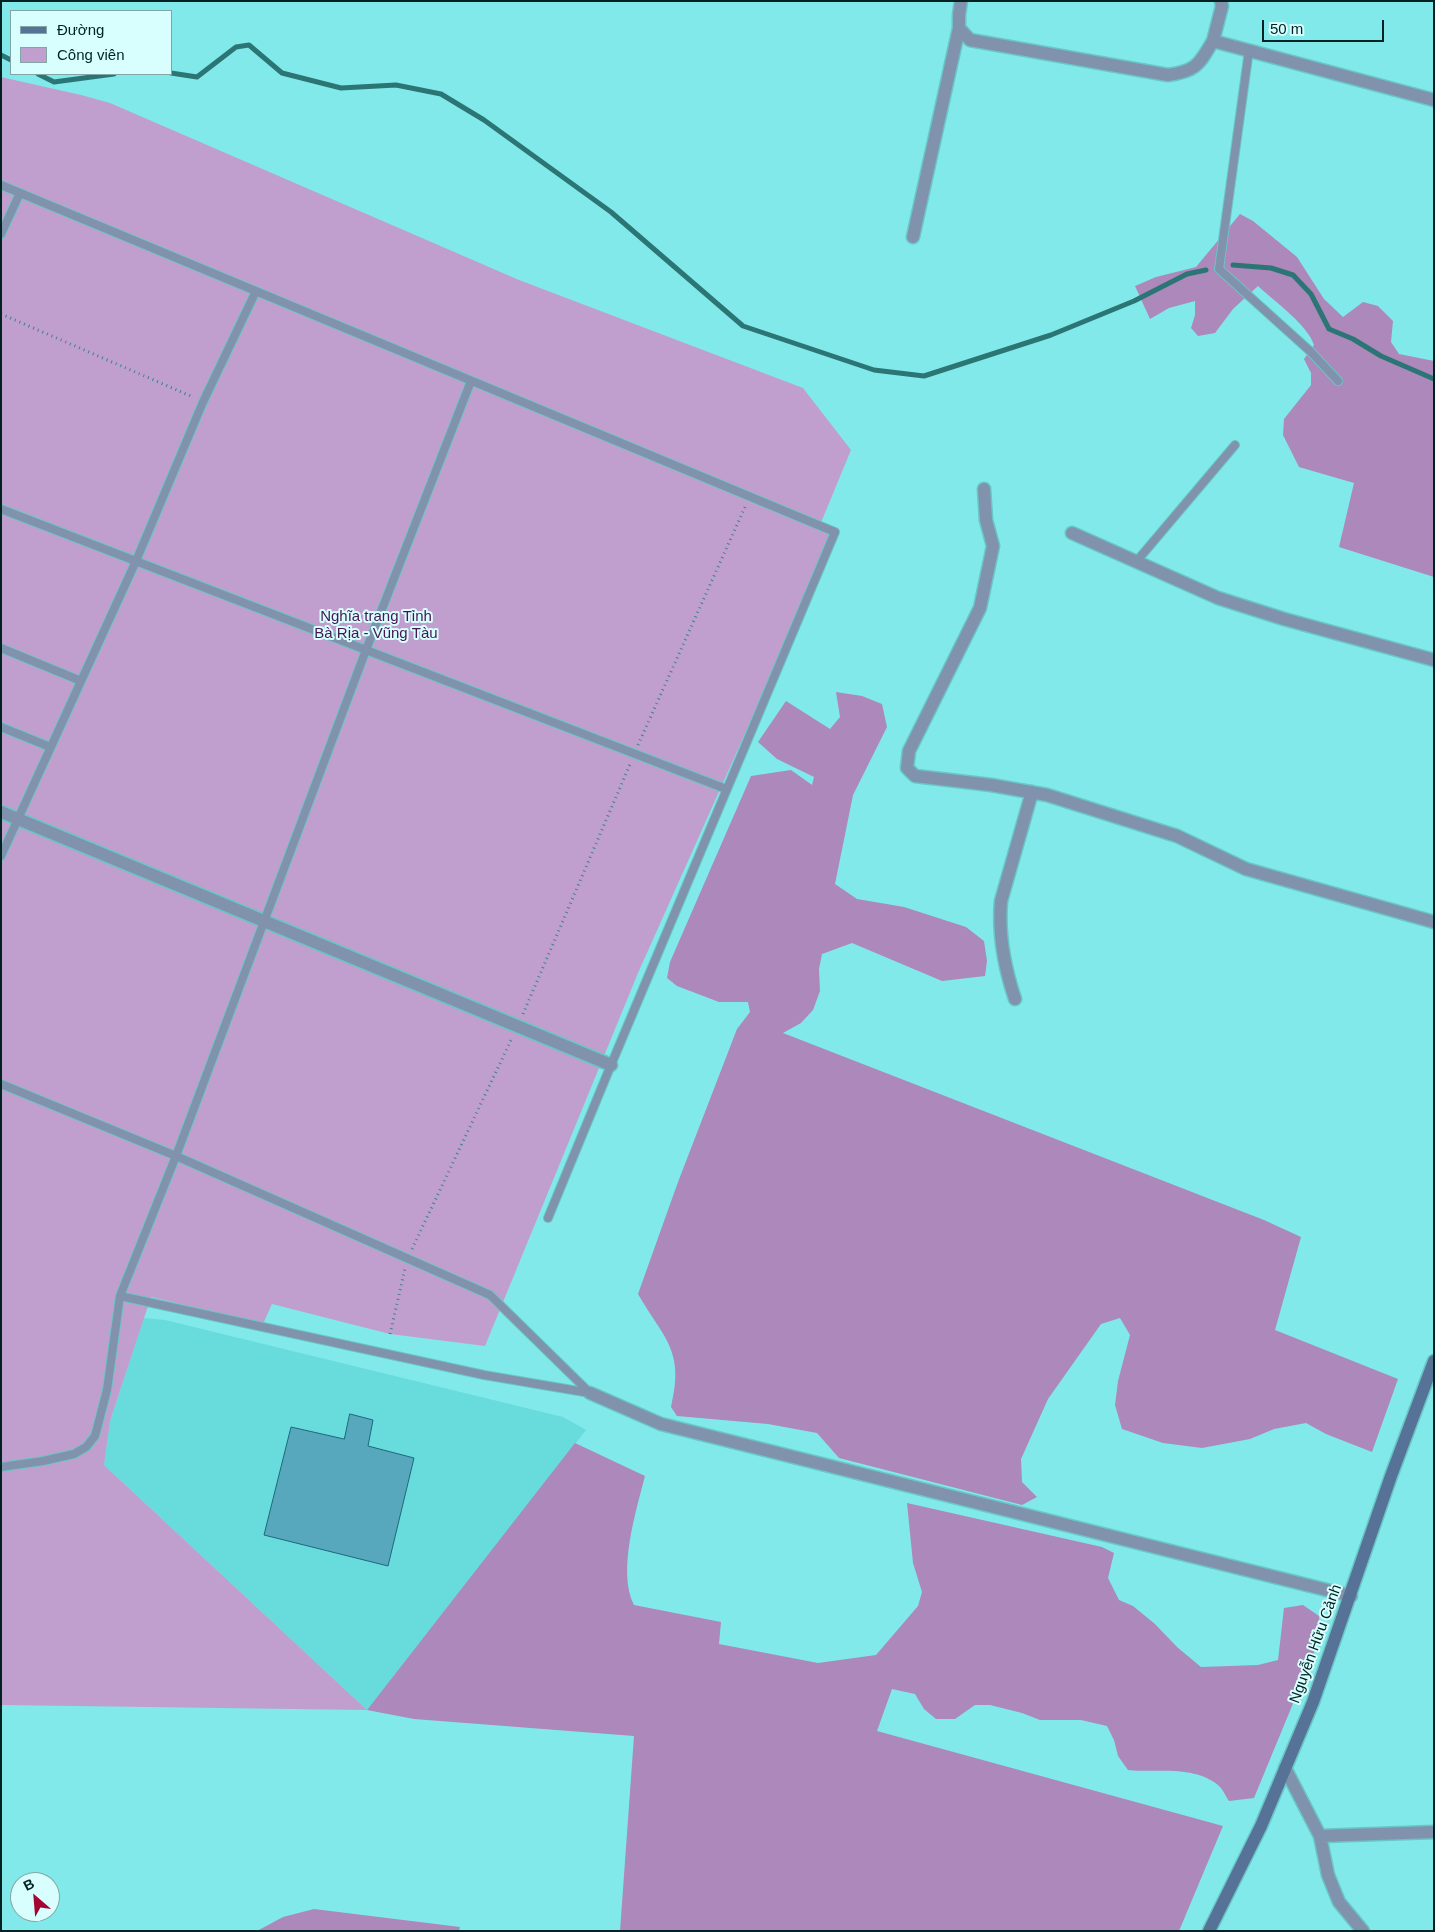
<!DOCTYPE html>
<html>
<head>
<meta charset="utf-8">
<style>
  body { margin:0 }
  #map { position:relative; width:1435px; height:1932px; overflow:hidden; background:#81e9ea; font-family:Arial,sans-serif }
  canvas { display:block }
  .frame { position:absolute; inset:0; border:2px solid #022; pointer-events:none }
  .legend { position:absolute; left:10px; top:10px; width:162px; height:65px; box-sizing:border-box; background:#d8fefe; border:1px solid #82a6a6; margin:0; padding:6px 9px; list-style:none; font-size:15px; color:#022 }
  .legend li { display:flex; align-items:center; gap:10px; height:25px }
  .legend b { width:25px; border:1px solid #82a6a6 }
  .north { position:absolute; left:10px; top:1872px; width:50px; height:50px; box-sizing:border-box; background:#d8fefe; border:1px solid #82a6a6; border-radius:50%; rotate:333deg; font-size:14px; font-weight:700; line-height:20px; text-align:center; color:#022 }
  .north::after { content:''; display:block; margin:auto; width:18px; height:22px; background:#a40633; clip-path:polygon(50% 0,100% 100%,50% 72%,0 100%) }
  .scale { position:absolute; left:1262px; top:20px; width:122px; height:22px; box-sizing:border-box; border:2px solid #022; border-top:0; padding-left:6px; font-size:15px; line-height:18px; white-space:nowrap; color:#022; -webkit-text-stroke:4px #d8fefe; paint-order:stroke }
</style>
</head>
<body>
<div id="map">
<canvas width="1435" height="1932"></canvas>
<div class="frame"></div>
<ul class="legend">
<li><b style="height:6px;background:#577297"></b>Đường</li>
<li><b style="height:14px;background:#c09fce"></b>Công viên</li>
</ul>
<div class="north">B</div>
<div class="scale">50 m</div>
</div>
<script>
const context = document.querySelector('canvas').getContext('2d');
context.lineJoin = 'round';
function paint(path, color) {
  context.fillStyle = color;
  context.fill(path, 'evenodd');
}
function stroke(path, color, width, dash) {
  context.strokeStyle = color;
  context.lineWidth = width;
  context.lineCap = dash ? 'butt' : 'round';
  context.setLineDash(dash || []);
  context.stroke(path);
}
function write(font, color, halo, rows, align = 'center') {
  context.font = font + ' Arial,sans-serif';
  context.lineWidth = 4;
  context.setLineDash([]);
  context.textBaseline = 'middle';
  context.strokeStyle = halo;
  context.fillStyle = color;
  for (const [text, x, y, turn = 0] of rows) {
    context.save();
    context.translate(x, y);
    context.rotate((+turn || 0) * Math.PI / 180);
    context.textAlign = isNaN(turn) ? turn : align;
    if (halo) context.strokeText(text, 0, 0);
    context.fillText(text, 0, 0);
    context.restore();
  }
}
const built = new Path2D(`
  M144 1318 165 1320 563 1417 586 1430 367 1710 104 1465 110 1421Z`);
const green = new Path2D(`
  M1 77 81 95 110 103 519 280 803 388 851 450 820 525 835 532 638 973 485 1346 390 1334 272 1304 263 1324 151 1297 110 1421 104 1465 367 1710 1 1705Z`);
const forest = new Path2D(`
  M1240 214 1253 221 1297 257 1324 299 1343 317 1363 302 1378 306 1393 321 1391 342 1399 354 1434 361V577L1339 547 1354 483 1299 467 1283 435 1284 419 1311 385V373L1304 359 1314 345C1308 325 1274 301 1258 286L1233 309 1215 333 1198 336 1191 328 1195 315V301L1169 308 1150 319 1135 286 1156 277 1196 267Z
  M836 692 862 696 882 704 887 727 853 795 835 884 857 899 904 907 966 927 984 941 987 961 985 976 942 981 852 943 822 954 819 969 820 991 813 1010 801 1023 783 1033 1264 1220 1301 1237 1275 1330 1398 1379 1372 1452 1326 1434 1306 1423 1274 1429 1250 1439 1202 1448 1163 1443 1122 1429 1115 1405 1118 1381 1130 1335 1120 1318 1101 1324 1048 1399 1021 1459 1022 1482 1037 1497 1022 1505 839 1458 817 1433 768 1424 677 1416 671 1407C685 1350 664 1339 638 1294L678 1182 737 1029 750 1012 748 1002H719L677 986 667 978 670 962 751 776 791 770 812 785 814 777 777 759 758 742 786 701 830 729 840 717Z
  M575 1443 645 1476C636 1511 617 1572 634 1605L721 1622 719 1644 818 1663 876 1655 918 1606 922 1592 913 1563 907 1503 1102 1547 1114 1553 1108 1578 1119 1600 1133 1606 1155 1624 1177 1647 1201 1667 1258 1665 1278 1660 1284 1608 1303 1605 1319 1616 1320 1638 1254 1798 1229 1801C1226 1797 1223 1789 1218 1785 1193 1765 1157 1773 1128 1770L1118 1756 1114 1740 1107 1726 1081 1720H1040L1022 1713 990 1705H975L955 1719H936L924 1709 915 1694 892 1689 877 1731 1223 1826 1179 1931H620L634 1736 414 1719 367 1710Z
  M314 1909 460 1927 459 1931H257L283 1917Z`);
const stream = new Path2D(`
  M1 55 11 60
  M171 73 197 77 236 47 249 45 282 73 341 88 396 85 441 94 484 120 611 212 743 326 874 370 924 376 1051 335 1134 301 1187 274 1206 270
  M38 74 54 82 114 74
  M1233 265 1271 268 1293 275 1311 294 1329 329 1353 339 1381 356 1434 379`);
const building = new Path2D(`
  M350 1414 373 1420 368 1446 414 1458 388 1566 264 1535 291 1427 344 1439Z`);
const path = new Path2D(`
  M1 314 193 397
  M638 745 745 507
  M523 1014 631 762
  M412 1249 512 1038
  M390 1334 405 1269`);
const lane = new Path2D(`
  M1249 50 1219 269 1311 352 1338 381
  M1 185 835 532 611 1065 548 1218
  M1 234 20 193
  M1 509 726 789
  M1136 562 1235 445
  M1 648 81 681
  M1 727 50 747
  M1 856 136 561 203 402 256 291
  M1 1084 176 1156 490 1295 590 1393
  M120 1296 484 1375 590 1393
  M1 1467 43 1461 74 1454 86 1447 95 1436 107 1390 120 1296 176 1156 366 650 471 381`);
const street = new Path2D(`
  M961 1 959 15V28L970 40 1168 75C1197 71 1199 64 1213 41L1434 100
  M1213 41 1222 6 1221 1
  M913 237 959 28
  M984 489 986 520 993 546 980 608 909 751 907 768 915 776 991 785 1047 795 1177 836 1246 869 1434 922
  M1072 533 1218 598 1284 619 1434 660
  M1 812 611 1065
  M1015 999C1004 966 998 935 1001 901L1032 792
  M590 1393 661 1424 1351 1596
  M1285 1768 1320 1836 1328 1875 1339 1902 1363 1931
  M1320 1836 1434 1832`);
const secondary = new Path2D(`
  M1209 1931 1261 1826 1313 1702 1391 1476 1434 1361`);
const parkNames = [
  ["Nghĩa trang Tỉnh",376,617],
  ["Bà Rịa - Vũng Tàu",376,634]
];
const streetNames = [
  ["Nguyễn Hữu Cảnh",1316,1644,-70]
];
paint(built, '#68dbdc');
paint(green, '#c09fce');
paint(forest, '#ac88bb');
stroke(stream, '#2c7575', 5);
paint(building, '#57a8bc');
stroke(building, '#1b6a7c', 1);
stroke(lane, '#6ac5c6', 10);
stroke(street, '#6ac5c6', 15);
stroke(secondary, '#6ac5c6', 15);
stroke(path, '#3f8384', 3, [1, 4]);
stroke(lane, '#8092ac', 8);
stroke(street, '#8092ac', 12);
stroke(secondary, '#577297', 12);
write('15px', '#451655', '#d8fefe', parkNames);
write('15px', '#022', '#d8fefe', streetNames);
</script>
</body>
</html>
